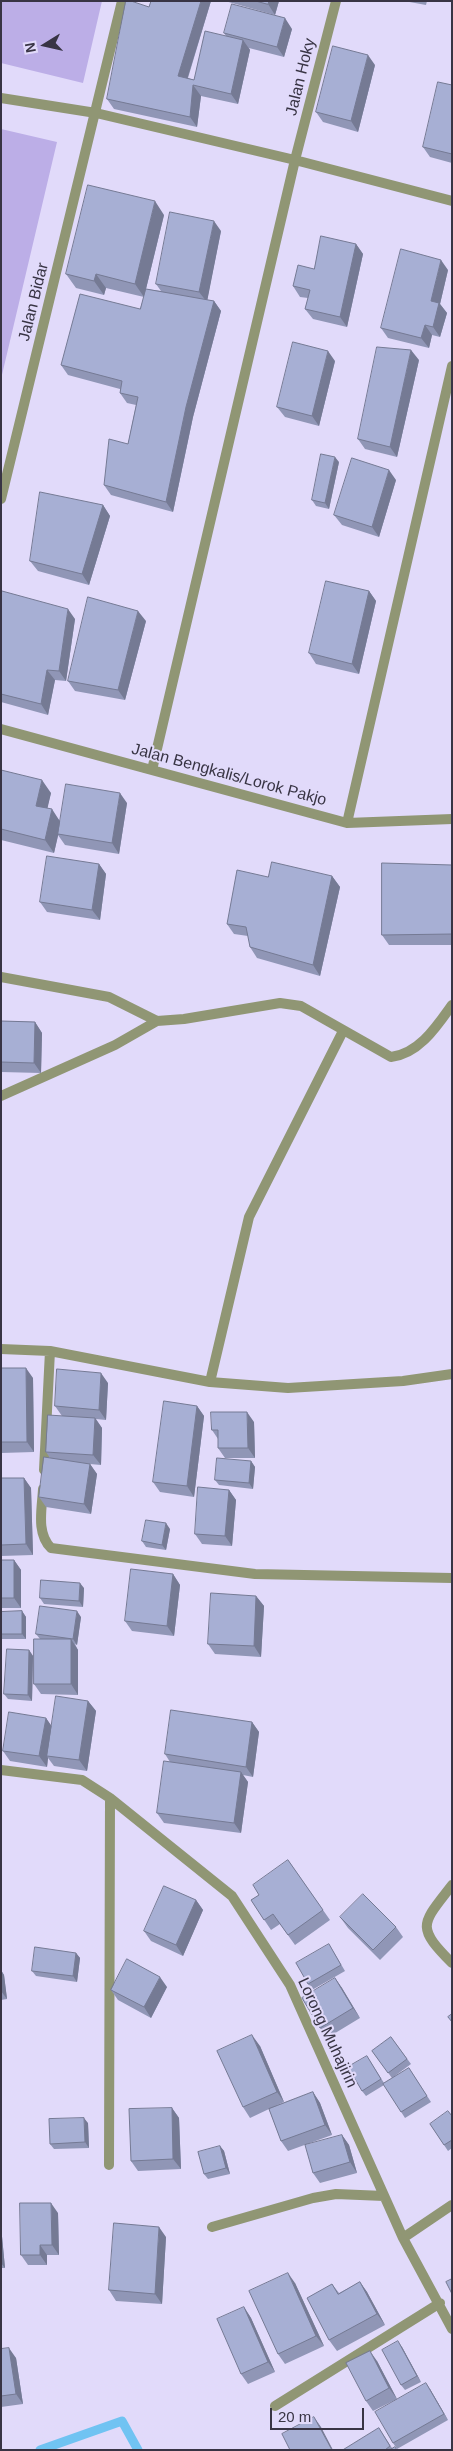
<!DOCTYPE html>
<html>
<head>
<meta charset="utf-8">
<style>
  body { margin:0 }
  #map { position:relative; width:453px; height:2451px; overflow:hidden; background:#e1dafa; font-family:Arial,sans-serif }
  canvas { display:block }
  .frame { position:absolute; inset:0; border:2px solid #383444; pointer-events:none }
  .north { position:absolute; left:20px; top:20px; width:50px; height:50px; -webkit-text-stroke:4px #e1dafa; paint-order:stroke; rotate:260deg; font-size:14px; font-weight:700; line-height:20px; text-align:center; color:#383444 }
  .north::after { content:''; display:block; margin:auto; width:18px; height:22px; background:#383444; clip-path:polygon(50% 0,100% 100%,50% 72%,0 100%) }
  .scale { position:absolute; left:270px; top:2408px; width:94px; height:22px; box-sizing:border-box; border:2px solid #383444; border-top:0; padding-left:6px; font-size:15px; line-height:18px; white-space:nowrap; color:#383444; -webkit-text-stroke:4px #e1dafa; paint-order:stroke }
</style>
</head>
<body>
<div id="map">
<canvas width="453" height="2451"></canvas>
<div class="frame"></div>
<div class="north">N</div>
<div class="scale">20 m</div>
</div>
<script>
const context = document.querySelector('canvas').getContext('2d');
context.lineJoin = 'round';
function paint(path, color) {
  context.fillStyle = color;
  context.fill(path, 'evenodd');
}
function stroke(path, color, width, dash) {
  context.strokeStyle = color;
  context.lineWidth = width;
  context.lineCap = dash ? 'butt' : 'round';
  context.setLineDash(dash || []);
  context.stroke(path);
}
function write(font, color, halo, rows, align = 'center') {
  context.font = font + ' Arial,sans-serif';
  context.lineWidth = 4;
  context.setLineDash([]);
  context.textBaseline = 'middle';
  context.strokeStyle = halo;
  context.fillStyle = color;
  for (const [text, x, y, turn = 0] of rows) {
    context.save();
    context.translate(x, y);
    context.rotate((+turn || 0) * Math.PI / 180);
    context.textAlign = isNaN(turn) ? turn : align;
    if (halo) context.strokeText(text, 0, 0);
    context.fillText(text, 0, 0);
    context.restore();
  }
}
const green = new Path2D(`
  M1 1H102L83 83 1 63Z
  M1 129 57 142 1 379Z`);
const stream = new Path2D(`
  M40 2450 122 2421 138 2450`);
const street = new Path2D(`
  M1 98 96 113 295 160 452 201
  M1 499 122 1
  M1 729 347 823 452 819
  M152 770 295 160 336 1
  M347 823 452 366
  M1 977 109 997 157 1021 184 1019 280 1003 301 1006 391 1057C419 1054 437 1026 452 1005
  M1 1096 115 1045 157 1021
  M1 1349 50 1351 210 1382 288 1388 403 1381 452 1374
  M210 1382 249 1217 343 1031
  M44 1470 50 1351
  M43 1489C42 1509 36 1533 51 1548L255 1574 452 1578
  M1 1770 82 1780 110 1798 232 1896 290 1985 403 2238 452 2329
  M452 1885C422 1924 415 1926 452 1963
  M109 2165 110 1798
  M212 2227 313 2198 336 2194 384 2196
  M403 2238 452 2205
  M275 2406 440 2303`);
const wall = new Path2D(`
  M151 1H211L188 78 194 80 226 36 224 33 292 29 284 57 249 48 250 50 238 104 201 96 197 127 114 109 107 99 149 7Z
  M225 1H279L275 15Z
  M404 1H427L426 5Z
  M375 65 358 132 323 122 316 112Z
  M452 85V163L430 157 423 147Z
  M164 215 146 289 161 291 156 284 221 231 207 300 214 301 221 311 193 417 173 512 111 495 104 485 128 444 136 405 127 403 120 393V389L68 375 61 365 140 309 144 297 106 288 104 295 76 288 66 274Z
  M356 244 363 254 347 327 313 319 305 309 308 298 300 297 293 286 314 269Z
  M448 270 440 304 447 313 440 337 432 335 429 348 388 338 381 328Z
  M419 360 397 457 365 449 358 439Z
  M335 361 319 426 285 417 277 407Z
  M339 462 329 509 316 506 312 500Z
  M396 480 379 537 342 525 334 515Z
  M103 505 110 516 89 585 38 571 30 561Z
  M369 591 376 601 359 674 316 664 309 653Z
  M1 597 75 619 66 681 55 680 48 715 1 702Z
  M146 621 125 700 75 691 68 681Z
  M1 770 51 793 47 808 60 821 127 803 119 854 65 845 58 835 54 853 1 840Z
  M99 864 106 874 100 920 47 912 40 902Z
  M452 865V945H389L382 935Z
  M332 876 340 887 320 976 257 958 250 947 248 936 234 934 227 924 268 877Z
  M1 1021 35 1022 42 1033 41 1073 1 1072Z
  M1 1368 33 1378 34 1452 1 1453Z
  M108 1383 106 1420 96 1419 102 1428 101 1465 90 1464 97 1474 91 1514 46 1507 39 1497 50 1458 46 1452 62 1416 55 1406Z
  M197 1406 204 1416 194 1497 160 1492 153 1482Z
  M254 1422 255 1458H225L218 1448V1439L212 1430Z
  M251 1461 255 1467 253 1489 219 1485 215 1480Z
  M1 1478H24L31 1488 33 1555 1 1556Z
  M229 1490 236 1500 232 1546 202 1544 195 1534Z
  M170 1529 166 1550 146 1547 142 1541Z
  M1 1560H14L21 1570V1608H1Z
  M173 1574 180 1585 174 1636 132 1631 125 1621Z
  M84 1588 83 1607 44 1604 40 1598Z
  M256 1596 264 1606 261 1657 215 1654 208 1644Z
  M22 1611 26 1617V1639H1V1612Z
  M81 1617 77 1645 75 1644 78 1650V1695L41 1694 34 1684 40 1639 36 1634Z
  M29 1650 33 1656 32 1701 8 1699 4 1694Z
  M88 1701 96 1711 87 1771 54 1766 48 1758 47 1767 10 1761 3 1751 46 1718 51 1726Z
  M252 1722 259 1732 253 1777 243 1775 248 1782 241 1833 164 1823 157 1813 170 1762 165 1754Z
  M288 1860 330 1920 295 1945 280 1924 271 1930 251 1900 259 1895Z
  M196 1900 203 1910 183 1956 151 1941 144 1931Z
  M340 1917 396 1927 403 1937 380 1960 348 1928Z
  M329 1944 345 1971 312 1990 308 1984Z
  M76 1953 80 1958 77 1982 36 1976 32 1971Z
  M1 1970 4 1975 7 1999 1 2000Z
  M335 1978 342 1988 360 2018 327 2038 320 2028Z
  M167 1987 151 2018 118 2000 111 1990Z
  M391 2037 411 2064 392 2078 372 2051Z
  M260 2046 284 2102 275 2106 313 2092 320 2103 332 2135 288 2151 281 2141 269 2109 250 2118 243 2107Z
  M367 2056 384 2083 409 2068 431 2102 405 2118 384 2085 366 2096 362 2091Z
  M172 2108 179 2118 181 2169 138 2171 131 2161Z
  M452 2116V2148L448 2151 430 2124Z
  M88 2123 89 2148 54 2149 50 2144Z
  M342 2135 349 2145 357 2173 320 2183 313 2173Z
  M220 2146 224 2151 230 2174 208 2179 204 2174Z
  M58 2213 59 2255H47V2265H28L21 2255Z
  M1 2226 5 2268H1Z
  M166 2237 162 2304 116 2301 109 2290Z
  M360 2282 367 2292 385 2325 337 2351 329 2340 332 2284 339 2293Z
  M295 2283 324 2346 285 2364 278 2354Z
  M244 2307 251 2318 275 2372 248 2384 241 2374Z
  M402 2347 421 2382 405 2390 401 2385Z
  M1 2349 16 2358 23 2404 1 2407Z
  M377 2361 397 2399 373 2411 366 2401Z
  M430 2389 448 2420 397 2449 393 2443Z
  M379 2428 392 2448 397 2450H343Z`);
const shadedWall = new Path2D(`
  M201 1H211L185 86 178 76Z
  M269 1H279L275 15 268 4Z
  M285 18 292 29 284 57 277 47Z
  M243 40 250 50 238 104 231 94Z
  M368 55 375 65 358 132 351 121Z
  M193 85 201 96 197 127 190 117Z
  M155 201 164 215 144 297 135 284Z
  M214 221 221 231 207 302 199 292Z
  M356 244 363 254 347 327 340 317Z
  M441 260 448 270 440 304 447 313 440 337 433 327 431 301Z
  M96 274 106 288 104 295 94 281Z
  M214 301 221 311 193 417 173 512 166 502 186 407Z
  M425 325 432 335 429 348 421 338Z
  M411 350 419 360 397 457 390 447Z
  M328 351 335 361 319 426 312 416Z
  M335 457 339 462 329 509 325 503Z
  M389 470 396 480 379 537 372 527Z
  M103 505 110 516 89 585 82 574Z
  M369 591 376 601 359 674 352 664Z
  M68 609 75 619 66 681 59 671Z
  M138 611 146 621 125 700 118 690Z
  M47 670 55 680 48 715 41 704Z
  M42 780 51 793 45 819 36 806Z
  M120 793 127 803 119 854 112 843Z
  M52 809 61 823 54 853 45 840Z
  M99 864 106 874 100 920 92 910Z
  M332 876 340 887 320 976 313 965Z
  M35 1022 42 1033 41 1073 34 1063Z
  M26 1368 33 1378 34 1452 27 1442Z
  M101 1373 108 1383 106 1420 99 1410Z
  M197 1406 204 1416 194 1497 187 1486Z
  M247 1412 254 1422 255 1458 248 1448Z
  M95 1418 102 1428 101 1465 93 1455Z
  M251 1461 255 1467 253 1489 249 1483Z
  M90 1464 97 1474 91 1514 84 1504Z
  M24 1478 31 1488 33 1555 26 1544Z
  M229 1490 236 1500 232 1546 225 1536Z
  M166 1523 170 1529 166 1550 162 1545Z
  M14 1560 21 1570V1608L14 1598Z
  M173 1574 180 1585 174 1636 167 1626Z
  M80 1583 84 1588 83 1607 79 1601Z
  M256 1596 264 1606 261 1657 254 1646Z
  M22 1611 26 1617V1639L22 1634Z
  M77 1611 81 1617 77 1645 73 1639Z
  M71 1639 78 1650V1695L71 1684Z
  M29 1650 33 1656 32 1701 28 1695Z
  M88 1701 96 1711 87 1771 79 1760Z
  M46 1718 53 1728 47 1756 48 1758 47 1767 39 1756Z
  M252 1722 259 1732 253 1777 246 1767Z
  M241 1772 248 1782 241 1833 234 1823Z
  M196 1900 203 1910 183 1956 176 1945Z
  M76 1953 80 1958 77 1982 73 1976Z
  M1 1970 4 1975 7 1999 1 1991Z
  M160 1977 167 1987 151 2018 144 2007Z
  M335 1978 342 1988 360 2018 353 2008Z
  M252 2035 260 2046 284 2102 277 2092Z
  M313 2092 320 2103 332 2135 325 2125Z
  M172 2108 179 2118 181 2169 173 2159Z
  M84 2118 88 2123 89 2148 85 2142Z
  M342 2135 349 2145 357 2173 350 2162Z
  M220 2146 224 2151 230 2174 226 2168Z
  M51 2203 58 2213 59 2255 52 2245Z
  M1 2226 5 2268 1 2263Z
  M159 2227 166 2237 162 2304 155 2294Z
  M40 2245 47 2255V2265L40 2255Z
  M288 2273 295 2283 324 2346 316 2336Z
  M360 2282 367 2292 385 2325 377 2314Z
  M1 2302 2 2304 1 2323Z
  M244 2307 251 2318 275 2372 268 2362Z
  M398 2341 402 2347 421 2382 417 2376Z
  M9 2348 16 2358 23 2404 16 2394Z
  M370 2351 377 2361 397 2399 389 2388Z
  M426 2383 430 2389 448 2420 444 2414Z
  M314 2417 321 2427 333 2450H332Z`);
const building = new Path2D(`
  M126 1H131L149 7 151 1H201L178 76 194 80 205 31 243 40 231 94 193 85 190 117 107 99Z
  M256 1H269L268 4Z
  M232 4 285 18 277 47 224 33Z
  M333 46 368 55 351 121 316 112Z
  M438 82 452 85V154L423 147Z
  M88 185 155 201 135 284 96 274 94 281 66 274Z
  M170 212 214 221 199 292 156 284Z
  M321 236 356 244 340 317 305 309 310 290 293 286 298 265 314 269Z
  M401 249 441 260 431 301 439 303 433 327 425 325 421 338 381 328Z
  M146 289 214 301 186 407 166 502 104 485 109 439 128 444 138 397 120 393 122 381 61 365 80 294 140 309Z
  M293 342 328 351 312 416 277 407Z
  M377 347 411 350 390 447 358 439Z
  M321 454 335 457 325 503 312 500Z
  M352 458 389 470 372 527 334 515Z
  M40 492 103 505 82 574 30 561Z
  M326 581 369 591 352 664 309 653Z
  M2 591 68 609 59 671 47 670 41 704 1 694V597Z
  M88 597 138 611 118 690 68 681Z
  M1 770 42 780 36 806 52 809 45 840 1 829Z
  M66 784 120 793 112 843 58 834Z
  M47 856 99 864 92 910 40 902Z
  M272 862 332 876 313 965 250 947 246 927 227 924 237 870 268 877Z
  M382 863 452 865V934L382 935Z
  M1 1021 35 1022 34 1063 1 1062Z
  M1 1368H26L27 1442H1Z
  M57 1369 101 1373 99 1410 55 1406Z
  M164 1401 197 1406 187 1486 153 1482Z
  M211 1412H247L248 1448H218V1430H212Z
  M48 1415 95 1418 93 1455 46 1452Z
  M44 1457 90 1464 84 1504 39 1497Z
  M217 1458 251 1461 249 1483 215 1480Z
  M1 1478H24L26 1544 1 1545Z
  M198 1487 229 1490 225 1536 195 1534Z
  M146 1520 166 1523 162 1545 142 1541Z
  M1 1560H14V1598H1Z
  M131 1569 173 1574 167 1626 125 1621Z
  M41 1580 80 1583 79 1601 40 1598Z
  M211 1593 256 1596 254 1646 208 1644Z
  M40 1606 77 1611 73 1639 36 1634Z
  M22 1611V1634H1V1612Z
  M34 1639H71V1684H34Z
  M7 1649 29 1650 28 1695 4 1694Z
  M56 1696 88 1701 79 1760 47 1756Z
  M171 1710 252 1722 246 1767 165 1754Z
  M9 1712 46 1718 39 1756 3 1751Z
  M164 1761 241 1772 234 1823 157 1813Z
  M288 1860 323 1910 288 1935 273 1914 264 1920 251 1900 259 1895 253 1885Z
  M164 1886 196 1900 176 1945 144 1931Z
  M363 1894 396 1927 373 1950 340 1917Z
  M329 1944 341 1965 308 1984 296 1963Z
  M35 1947 76 1953 73 1976 32 1971Z
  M127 1959 160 1977 144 2007 111 1990Z
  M335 1978 353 2008 320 2028 302 1998Z
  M452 2014V2022L448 2017Z
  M252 2035 277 2092 243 2107 217 2051Z
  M391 2037 407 2059 388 2073 372 2051Z
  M367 2056 381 2079 362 2091 348 2067Z
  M409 2068 427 2096 401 2112 383 2084Z
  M313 2092 325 2125 281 2141 269 2109Z
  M172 2108 173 2159 131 2161 129 2109Z
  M448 2111 452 2116V2140L444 2145 430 2124Z
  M84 2118 85 2142 50 2144 49 2119Z
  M342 2135 350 2162 313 2173 305 2145Z
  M220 2146 226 2168 204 2174 198 2152Z
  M20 2203H51L52 2245H40V2255H21Z
  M114 2223 159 2227 155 2294 109 2290Z
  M288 2273 316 2336 278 2354 249 2291Z
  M452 2279V2294L446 2282Z
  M360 2282 377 2314 329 2340 307 2298 332 2284 338 2294Z
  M244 2307 268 2362 241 2374 217 2319Z
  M398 2341 417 2376 401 2385 382 2350Z
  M9 2348 16 2394 1 2396V2349Z
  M370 2351 389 2388 366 2401 346 2363Z
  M426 2383 444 2414 393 2443 375 2412Z
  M314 2417 332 2450H290L282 2434Z
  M379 2428 390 2446 385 2450H343Z
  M395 2447 397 2450H390Z`);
const streetNames = [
  ["Jalan Hoky",301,77,-76],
  ["Jalan Bidar",34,302,-76],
  ["Jalan Bengkalis/Lorok Pakjo",229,775,15],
  ["Lorong Muhajirin",327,2033,65]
];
paint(green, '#bcaee7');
stroke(stream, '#70c3f2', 9);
stroke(street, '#909674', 10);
paint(wall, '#9096b6');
paint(shadedWall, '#757a94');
paint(building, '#a7afd4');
stroke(building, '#757a94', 1);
write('16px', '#383444', '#e1dafa', streetNames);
</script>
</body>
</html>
